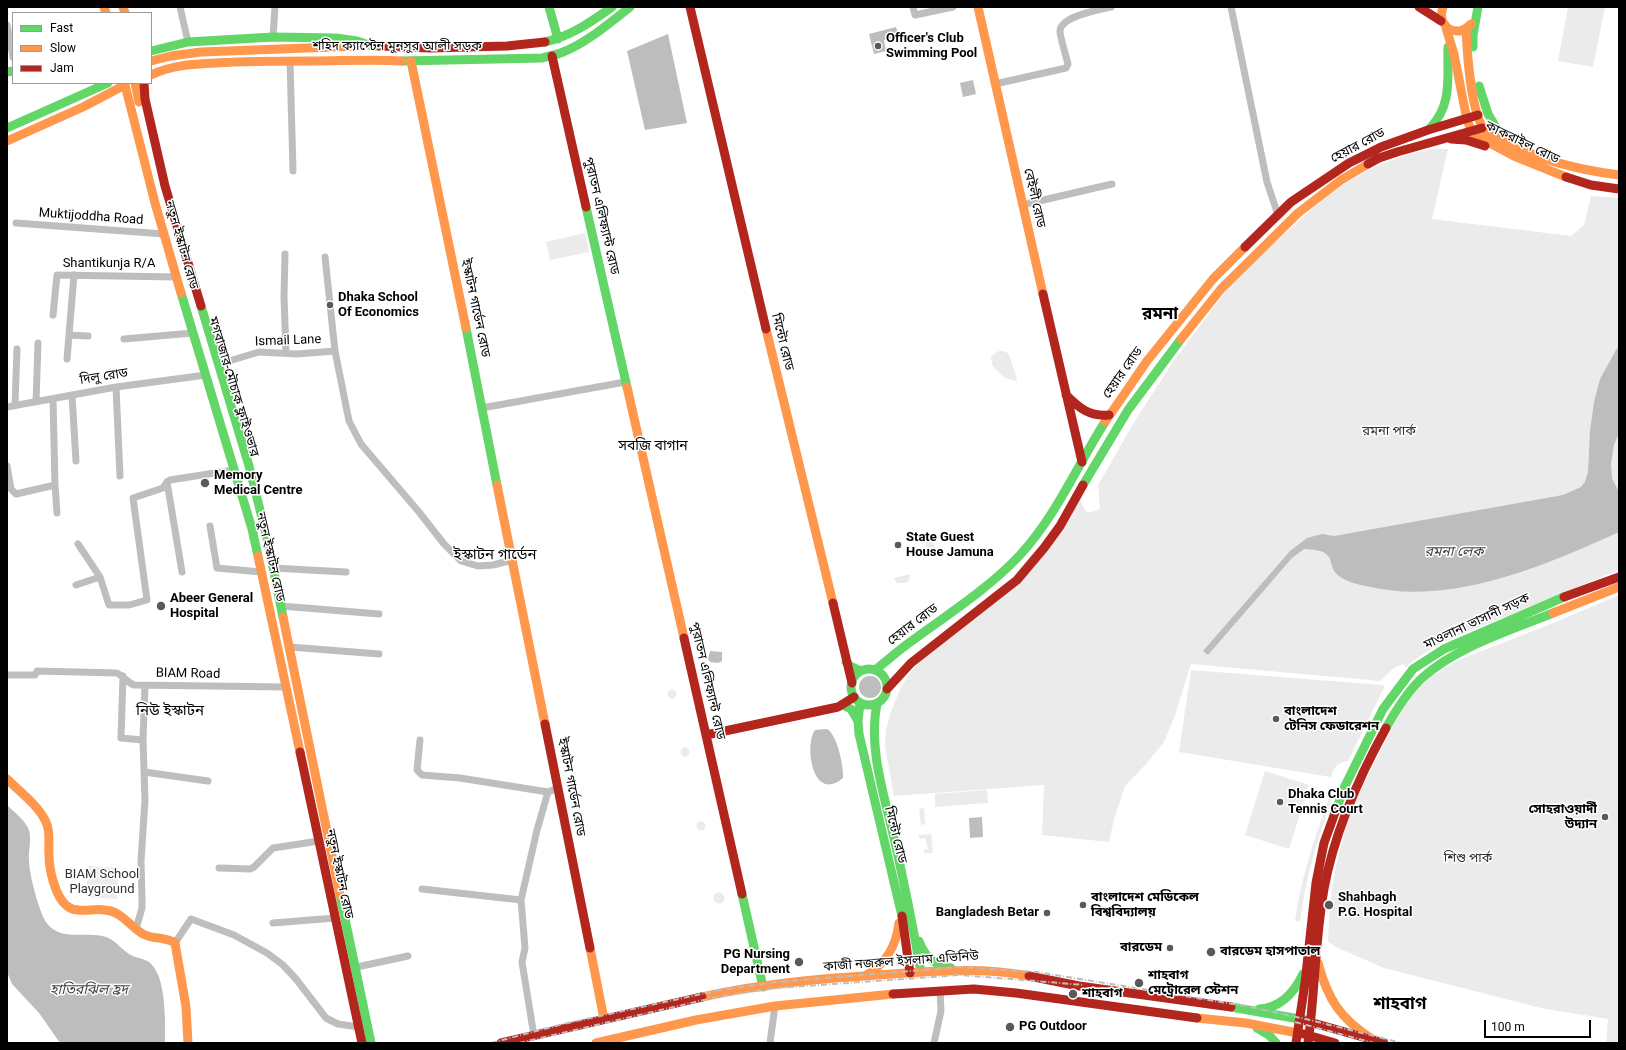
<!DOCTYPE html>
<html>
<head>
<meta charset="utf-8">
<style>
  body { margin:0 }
  #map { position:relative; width:1626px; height:1050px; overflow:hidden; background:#fff; font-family:Roboto,sans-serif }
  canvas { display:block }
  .frame { position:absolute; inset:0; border:8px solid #000; pointer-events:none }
  .legend { position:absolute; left:12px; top:12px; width:140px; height:72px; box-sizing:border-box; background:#fff; border:1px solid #999; margin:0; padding:5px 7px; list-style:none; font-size:12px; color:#000 }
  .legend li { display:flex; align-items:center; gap:8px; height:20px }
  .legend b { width:20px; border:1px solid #999 }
  .scale { position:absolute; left:1484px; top:1020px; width:107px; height:18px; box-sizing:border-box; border:2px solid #000; border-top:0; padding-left:5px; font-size:12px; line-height:14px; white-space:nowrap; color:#000; -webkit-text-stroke:3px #fff; paint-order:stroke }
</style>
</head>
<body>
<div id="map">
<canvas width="1626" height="1050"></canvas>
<div class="frame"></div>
<ul class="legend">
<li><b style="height:5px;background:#63d668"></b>Fast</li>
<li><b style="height:5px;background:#ff974d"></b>Slow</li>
<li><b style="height:5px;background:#b3261e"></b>Jam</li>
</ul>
<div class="scale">100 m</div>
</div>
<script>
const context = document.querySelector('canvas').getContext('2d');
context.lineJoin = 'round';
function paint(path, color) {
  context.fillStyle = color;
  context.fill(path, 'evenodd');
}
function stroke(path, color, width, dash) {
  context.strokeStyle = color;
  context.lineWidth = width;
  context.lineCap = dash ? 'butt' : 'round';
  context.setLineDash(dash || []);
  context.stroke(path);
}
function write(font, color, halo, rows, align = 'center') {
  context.font = font + ' Roboto,"Noto Sans Bengali",sans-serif';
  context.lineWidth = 3;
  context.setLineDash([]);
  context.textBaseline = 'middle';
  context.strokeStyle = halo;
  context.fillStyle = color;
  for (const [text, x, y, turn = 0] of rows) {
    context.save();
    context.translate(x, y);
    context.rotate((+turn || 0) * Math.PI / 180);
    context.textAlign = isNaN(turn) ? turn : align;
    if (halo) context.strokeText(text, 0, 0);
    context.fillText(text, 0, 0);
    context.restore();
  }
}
const green = new Path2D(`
  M1568 7H1605L1593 67 1558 61Z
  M1431 149H1448L1432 219 1571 236 1584 225 1591 196 1619 198V570L1443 642 1417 658 1406 667 1403 664 1394 668 1380 681 1191 664 1175 715 1164 742 1147 763 1125 786 1114 819 1109 842 1042 835 1044 785 894 796 885 746 886 730 890 714 901 687 910 673 919 663 1020 581 1079 501 1081 502 1087 513 1100 509 1098 485 1136 419 1173 362 1225 292 1262 254 1319 203 1345 183 1375 167 1402 156Z
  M585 233 589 252 550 260 546 242Z
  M999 351H1004L1009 354 1017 379 1016 381 1005 378 995 369 992 364 991 356Z
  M925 539 934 544 935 551 928 553Z
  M910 574 909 580 906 583H897L894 578Z
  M1619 595V1043H1606L1608 1019 1541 1008 1384 968 1336 947 1328 942C1329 892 1338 843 1357 797 1365 781 1373 765 1381 749 1395 722 1409 693 1433 675 1456 659 1485 650 1510 640 1547 626 1583 610 1619 595Z
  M1191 670 1382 685 1385 686 1348 761C1337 763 1334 766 1331 777L1179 752Z
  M667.5 694a4.5 4.5 0 1 1 9 0a4.5 4.5 0 1 1-9 0Z
  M680.5 752a4.5 4.5 0 1 1 9 0a4.5 4.5 0 1 1-9 0Z
  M1265 771 1309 785 1289 849 1245 835Z
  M987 790 988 803 935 807V794Z
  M1330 796 1333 797C1318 838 1305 879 1300 922L1295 921C1301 877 1315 837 1330 796Z
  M924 808 925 824 921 825 919 809Z
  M696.5 826a4.5 4.5 0 1 1 9 0a4.5 4.5 0 1 1-9 0Z
  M931 834 933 853H924V850L928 849 925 838 920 839 918 835Z
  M88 866 118 868 117 899 86 897Z
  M713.5 898a5.5 5.5 0 1 1 11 0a5.5 5.5 0 1 1-11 0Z`);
const water = new Path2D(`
  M896 27 899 37 884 40 886 51 874 54 869 34Z
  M668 34 687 123 645 130 627 51Z
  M973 80 976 94 963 97 960 83Z
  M1619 346V433L1614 445 1611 464 1612 478 1619 492V532C1544 566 1450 607 1366 586 1356 584 1341 581 1334 571 1332 567 1331 561 1329 557 1324 549 1312 550 1304 549L1292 558 1208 655 1203 651 1290 551 1307 538 1322 534 1334 536 1351 533 1563 495 1581 487 1585 482 1588 472 1590 431 1594 402 1600 379 1616 350Z
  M710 651 722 652V661L718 663 710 662 708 659Z
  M859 687a11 11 0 1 1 22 0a11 11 0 1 1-22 0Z
  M827 729C837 734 844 767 843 778 812 804 804 744 815 730Z
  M7 805C14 812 25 820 29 830 32 839 28 851 29 861 29 873 39 912 46 922 59 941 82 932 102 936 114 938 120 948 129 954 135 958 143 958 149 962 167 976 165 1022 165 1043H60L39 1013 12 984 7 972Z
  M982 817 983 837 970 838 969 818Z`);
const street = new Path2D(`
  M180 7 188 42
  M913 7 915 15 953 7
  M1231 7 1267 182 1278 215
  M7 25 13 57
  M273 37 275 7
  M290 61 293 171
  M995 84 1066 68 1068 64C1066 56 1060 37 1060 31 1061 16 1099 10 1111 7
  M1022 205 1112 184
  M16 223 164 234
  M285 254 284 297 286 352
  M325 257 335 351 349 421 361 444 419 512 444 544 461 561 478 566 493 565 513 560
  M53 315 57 275 177 277
  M69 335 88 336
  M124 339 193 333
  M67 359 74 275
  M219 364 259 352 297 354 335 351
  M116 387 120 476
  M72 395 76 461
  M36 402 38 343
  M15 405 17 349
  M7 407 116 387 206 375
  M482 408 625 382
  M7 466 11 489 16 494 55 485 53 399
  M167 482 182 572
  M55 485 57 513
  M210 526 217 568 261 572
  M78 544 100 577 109 605H129L147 600 133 498 163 488 167 482 170 480 234 470
  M273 568 346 572
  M76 585 100 577
  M281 606 379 614
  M290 647 379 654
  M7 675H35L37 671 117 673C124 677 127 682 134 685L285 687
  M123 676 121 738 143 740
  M420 740 417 770 422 775 460 778 548 792 558 788
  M144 772 208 781
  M219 868 250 869 254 867 273 848 319 841
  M422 889 521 900
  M273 923 335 918
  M136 929 142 908V899L141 861 145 800 143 740 145 686
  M175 943 191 919 234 935 267 953 283 965 296 979 326 1018 338 1024 359 1027
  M357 967 408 956
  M534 1036 522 962 525 948 521 900 537 830 548 792
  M770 1043 775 1006
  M934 1043 941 1011 940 990`);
const fast = new Path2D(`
  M549 7 558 39
  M545 42C571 36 591 22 612 7
  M1473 47V35L1478 7
  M151 51 188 42 273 37 336 38 357 41 372 46H379
  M402 61 542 58C549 56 556 55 563 52 586 43 610 23 630 7
  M7 72 13 71
  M1479 86 1488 114 1503 139
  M7 128 108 83
  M1430 128C1453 104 1447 78 1448 47
  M586 207 627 387
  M181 293 252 529 258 556
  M201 306 249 466 268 542 283 617
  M466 328 497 485
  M1083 485 1128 410 1181 339
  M846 662 850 666 861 671
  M851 687a18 18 0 1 1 36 0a18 18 0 1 1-36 0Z
  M875 670C888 660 900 649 913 640 950 613 989 588 1020 555 1056 516 1077 466 1105 422
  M860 703 858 721 859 734 902 916
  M877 703C868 748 884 794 894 838 904 882 913 927 921 972
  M842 705 851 709 858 721
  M1386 728C1396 710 1407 692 1422 678 1456 647 1511 630 1553 613
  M1336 810 1345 786 1383 709 1413 669 1444 649 1564 597
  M742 894 763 987
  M340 895 371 1043
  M919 941C925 957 934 965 951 968
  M1231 1007 1305 1020
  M1259 1009C1281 1008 1294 993 1303 974
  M1257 1028 1269 1035 1276 1043`);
const slow = new Path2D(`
  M104 7 106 13
  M123 7 125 13
  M978 7 1043 294
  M1443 7C1440 16 1441 22 1449 29 1458 33 1464 31 1471 24
  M1446 28 1454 54 1467 120 1473 134 1514 156 1566 177
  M1466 29C1467 50 1471 115 1485 130 1490 135 1499 139 1506 142 1541 161 1579 170 1619 175
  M151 61 171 56 201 52 360 46
  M411 61 466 328
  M151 75C172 65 193 64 216 63 248 61 279 61 311 61 341 61 371 59 402 61
  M135 83 139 102
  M7 141 83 107 125 85 155 203 181 293
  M766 329 833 603
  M1181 339 1221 289 1298 213 1341 180 1368 164
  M627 387 684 638
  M1105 422 1147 361 1213 279 1245 247
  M497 485 545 724
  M258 556 300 752
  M1553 613 1619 587
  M283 617 340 895
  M7 779C20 792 38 805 46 822 51 832 48 844 49 855 49 869 55 897 67 906 77 914 93 908 105 910 122 911 130 927 143 934 153 940 165 936 175 943L186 1007 188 1043
  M590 948 604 1019
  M1318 963C1328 1000 1340 1018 1372 1039
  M865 976C886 964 896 947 899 923
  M702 997C763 983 830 978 892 974 938 971 983 967 1029 976
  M1197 1018 1246 1023 1303 1034
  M596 1043 696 1020 775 1006 893 994`);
const jam = new Path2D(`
  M690 7 766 329
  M1419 7 1441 21
  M379 46 430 48 507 46 545 42
  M552 56 586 207
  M144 83 145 99 165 186 201 306
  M1451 139 1466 140 1485 146
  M1368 164 1379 158 1397 152 1482 128
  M1566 177 1591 185 1619 189
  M1245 247 1291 202 1349 163 1381 147 1428 130 1478 115
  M1043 294 1082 462
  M1066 395C1079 408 1090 417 1109 415
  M1564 597 1619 577
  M833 603 852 683
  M684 638 742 894
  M887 689 911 663 1017 580 1044 548 1060 526 1083 485
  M545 724 590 948
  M706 735 838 707 854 697
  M300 752 362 1043
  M902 916 910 973
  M1029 976 1079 986 1231 1007
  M893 994 974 989 1016 993 1197 1018
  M1306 1021 1384 1043
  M1304 1034 1335 1043
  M501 1043 702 997
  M1296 1043 1305 983 1316 883 1324 843 1336 810
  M1308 1043C1315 992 1315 940 1324 889 1334 833 1359 777 1386 728`);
const rail = new Path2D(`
  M1295 1022 1374 1043
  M491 1043 563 1024 720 990 777 982 958 967 1037 972 1246 1006 1310 1020 1402 1043
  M519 1043 721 996 777 988 960 975 1084 985`);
const markers = [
  [878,46,4,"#595959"],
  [330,305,4,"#595959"],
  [205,483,5,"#595959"],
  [898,545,4,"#595959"],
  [161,606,5,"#595959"],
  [1276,719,4,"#595959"],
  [1280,802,4,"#595959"],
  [1605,817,4,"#595959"],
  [1083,905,4,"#595959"],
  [1329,905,5,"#595959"],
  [1047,913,4,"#595959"],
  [1170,948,4,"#595959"],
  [1211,952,5,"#595959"],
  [799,962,5,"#595959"],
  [1139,983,5,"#595959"],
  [1073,994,5,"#595959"],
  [1010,1027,5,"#595959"]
];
const poiNames = [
  ["Officer's Club",886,39],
  ["Swimming Pool",886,54],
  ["Dhaka School",338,298],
  ["Of Economics",338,313],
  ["Memory",214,476],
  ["Medical Centre",214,491],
  ["State Guest",906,538],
  ["House Jamuna",906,553],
  ["Abeer General",170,599],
  ["Hospital",170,614],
  ["বাংলাদেশ",1284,712],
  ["টেনিস ফেডারেশন",1284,727],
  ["Dhaka Club",1288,795],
  ["Tennis Court",1288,810],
  ["সোহরাওয়ার্দী",1597,810,"right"],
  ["উদ্যান",1597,825,"right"],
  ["বাংলাদেশ মেডিকেল",1091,898],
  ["বিশ্ববিদ্যালয়",1091,913],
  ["Shahbagh",1338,898],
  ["P.G. Hospital",1338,913],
  ["Bangladesh Betar",1039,913,"right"],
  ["বারডেম",1162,948,"right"],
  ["বারডেম হাসপাতাল",1220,952],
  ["PG Nursing",790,955,"right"],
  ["Department",790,970,"right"],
  ["শাহবাগ",1148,976],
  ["মেট্রোরেল স্টেশন",1148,991],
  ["শাহবাগ",1082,994],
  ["PG Outdoor",1019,1027]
];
const streetNames = [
  ["শহিদ ক্যাপ্টেন মুনসুর আলী সড়ক",397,47],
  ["কাকরাইল রোড",1522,143,26],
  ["হেয়ার রোড",1358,146,-28],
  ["বেইলী রোড",1034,198,77],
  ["পুরাতন এলিফ্যান্ট রোড",601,216,77],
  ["Muktijoddha Road",91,217,4],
  ["নতুন ইস্কাটন রোড",181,245,74],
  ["Shantikunja R/A",109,264],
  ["ইস্কাটন গার্ডেন রোড",475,308,78],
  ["Ismail Lane",288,341,-2],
  ["মিন্টো রোড",782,342,76],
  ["হেয়ার রোড",1123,373,-55],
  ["দিলু রোড",104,377,-9],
  ["মগবাজার-মৌচাক ফ্লাইওভার",233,387,73],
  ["নতুন ইস্কাটন রোড",270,557,77],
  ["মাওলানা ভাসানী সড়ক",1477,622,-25],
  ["হেয়ার রোড",913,625,-37],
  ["BIAM Road",188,674,1],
  ["পুরাতন এলিফ্যান্ট রোড",707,681,77],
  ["ইস্কাটন গার্ডেন রোড",571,787,79],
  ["মিন্টো রোড",895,835,76],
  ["নতুন ইস্কাটন রোড",339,874,78],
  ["কাজী নজরুল ইসলাম এভিনিউ",901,962,-4]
];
const parkNames = [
  ["রমনা পার্ক",1389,432],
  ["শিশু পার্ক",1468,859],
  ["BIAM School",102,875],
  ["Playground",102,890]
];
const neighbourhoodNames = [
  ["সবজি বাগান",653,446]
];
const waterNames = [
  ["রমনা লেক",1454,552],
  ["হাতিরঝিল হ্রদ",89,990]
];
const quarterNames = [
  ["ইস্কাটন গার্ডেন",495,555],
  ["নিউ ইস্কাটন",170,711]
];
const districtNames = [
  ["রমনা",1160,315],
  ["শাহবাগ",1400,1005]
];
paint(green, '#ebebeb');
paint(water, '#bdbdbd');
stroke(street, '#bebebe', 7);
stroke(fast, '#63d668', 9);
stroke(slow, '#ff974d', 9);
stroke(jam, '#b3261e', 9);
stroke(rail, '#bebebe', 2, [6, 2, 1, 2]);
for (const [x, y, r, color] of markers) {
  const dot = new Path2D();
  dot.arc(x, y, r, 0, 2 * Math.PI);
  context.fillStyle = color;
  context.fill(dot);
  stroke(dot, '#fff', 1.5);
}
write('bold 13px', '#000', '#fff', poiNames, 'left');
write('13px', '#000', '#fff', streetNames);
write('13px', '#313131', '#fff', parkNames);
write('14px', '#000', '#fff', neighbourhoodNames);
write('italic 14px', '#424242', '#fff', waterNames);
write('15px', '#000', '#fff', quarterNames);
write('bold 17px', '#000', '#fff', districtNames);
</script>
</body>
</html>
